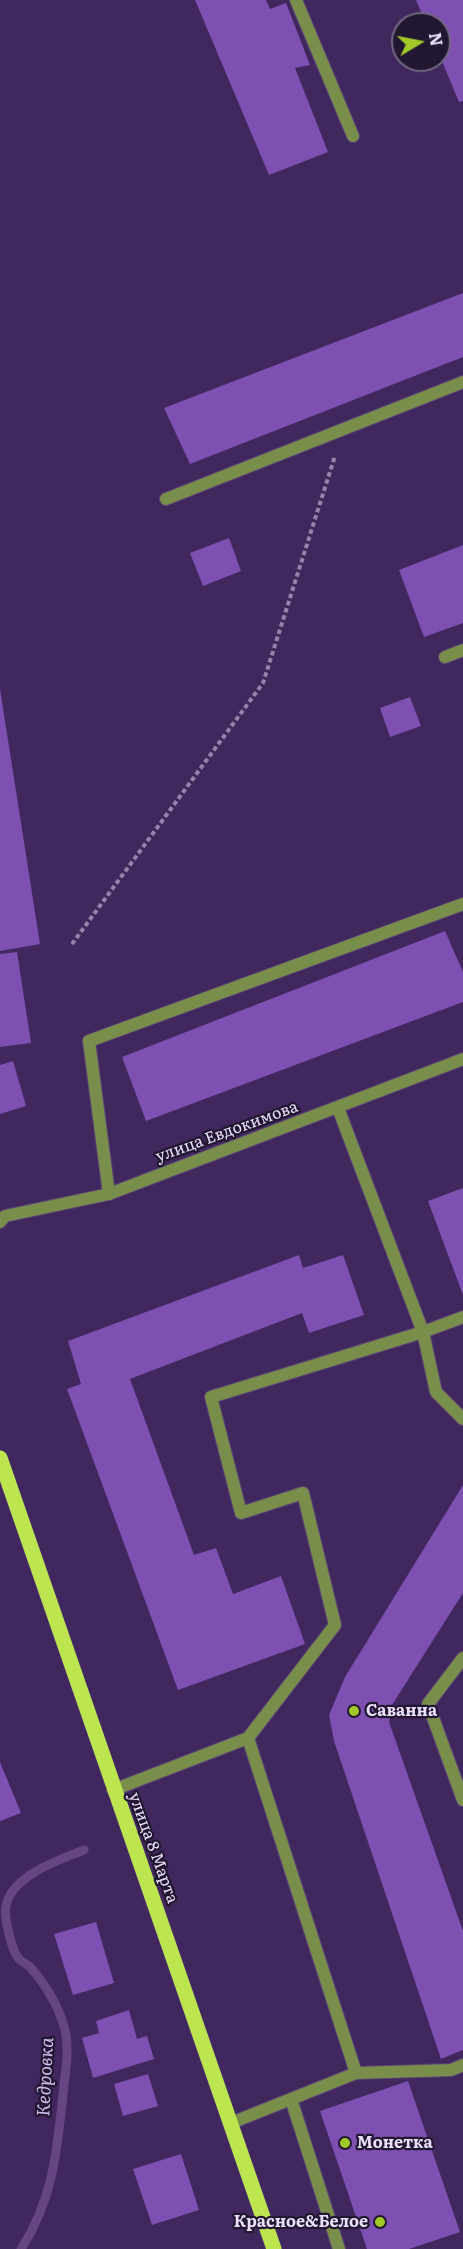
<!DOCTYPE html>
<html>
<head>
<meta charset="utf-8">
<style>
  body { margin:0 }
  #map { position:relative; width:463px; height:2249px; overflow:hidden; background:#40275d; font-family:Literata,serif }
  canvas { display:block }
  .north { position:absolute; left:391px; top:12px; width:60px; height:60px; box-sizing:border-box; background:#221730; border:2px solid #726781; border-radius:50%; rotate:80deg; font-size:16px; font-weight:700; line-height:24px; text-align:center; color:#ebe0fb }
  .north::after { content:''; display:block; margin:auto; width:21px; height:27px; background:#a2c928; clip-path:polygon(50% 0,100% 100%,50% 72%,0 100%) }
</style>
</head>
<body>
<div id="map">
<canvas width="463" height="2249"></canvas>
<div class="north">N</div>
</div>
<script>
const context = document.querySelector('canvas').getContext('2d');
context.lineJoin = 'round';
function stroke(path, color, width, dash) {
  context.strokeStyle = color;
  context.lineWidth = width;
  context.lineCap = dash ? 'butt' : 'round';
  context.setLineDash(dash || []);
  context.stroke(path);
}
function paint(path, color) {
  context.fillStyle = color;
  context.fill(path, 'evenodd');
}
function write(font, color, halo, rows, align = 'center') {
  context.font = font + ' Literata,serif';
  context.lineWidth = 4.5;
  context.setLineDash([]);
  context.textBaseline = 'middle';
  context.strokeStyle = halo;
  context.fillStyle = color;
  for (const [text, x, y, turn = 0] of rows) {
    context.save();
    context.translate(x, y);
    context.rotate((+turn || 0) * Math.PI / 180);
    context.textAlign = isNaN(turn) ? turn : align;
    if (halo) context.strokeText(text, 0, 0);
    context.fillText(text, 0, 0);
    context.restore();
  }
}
const stream = new Path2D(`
  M21 2249C53 2200 57 2151 63 2094 65 2073 70 2050 65 2030 59 2007 46 1985 30 1967 27 1964 22 1962 19 1959 13 1952 10 1939 8 1929 6 1921 4 1910 7 1902 16 1874 59 1860 84 1850`);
const building = new Path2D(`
  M195 0H266L270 9 286 3 310 65 295 68 328 152 269 175Z
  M416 0H463V101L459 102 439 54V24H426Z
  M463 293V357L190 464 164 408Z
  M229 538 241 571 203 586 190 553Z
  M463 545V623L424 637 399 570Z
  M0 689 40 944 0 951Z
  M410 697 421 726 390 737 380 708Z
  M445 931 463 972V1002L146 1121 122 1057Z
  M17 952 31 1043 0 1047V954Z
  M13 1061 26 1106 0 1114V1065Z
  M463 1188V1295L428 1201Z
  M299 1255 303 1268 343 1255 364 1315 309 1333 302 1313 130 1379 194 1555 216 1548 233 1594 281 1576 305 1644 178 1690 67 1389 81 1384 68 1341Z
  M463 1485V1593L392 1705 389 1722 463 1931V2050L441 2059 334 1741 329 1715 345 1677Z
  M0 1762 21 1813 0 1821Z
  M96 1922 114 1983 73 1995 54 1934Z
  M129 2010 137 2039 147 2036 154 2059 93 2078 82 2038 99 2033 96 2021Z
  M148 2074 158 2106 123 2116 114 2084Z
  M408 2081 460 2232 409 2249H367L320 2111Z
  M181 2154 199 2210 152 2225 133 2169Z`);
const path = new Path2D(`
  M72 944 263 683 335 456`);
const service = new Path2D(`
  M296 0 353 136
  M166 499 463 382
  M445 657 463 650
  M109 1194 89 1041 463 904
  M463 1317 423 1332 436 1392 463 1419
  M463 1658 428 1704 463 1800
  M248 1738 356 2073
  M113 1790 248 1738 335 1625 303 1493 241 1513 211 1397 423 1332 338 1108
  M291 2099 339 2249
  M231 2123 356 2073 451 2070 463 2065`);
const minor = new Path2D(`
  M0 1222 5 1216 109 1194 463 1059`);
const primary = new Path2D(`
  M0 1458 274 2249`);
const markers = [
  [354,1711,6,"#a2c928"],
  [345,2143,6,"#a2c928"],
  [380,2222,6,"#a2c928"]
];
const streetNames = [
  ["улица Евдокимова",227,1132,-20],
  ["улица 8 Марта",153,1848,70]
];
const poiNames = [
  ["Саванна",366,1711],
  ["Монетка",357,2143],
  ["Красное&Белое",368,2222,"right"]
];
const waterNames = [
  ["Кедровка",46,2077,-87]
];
stroke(stream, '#664682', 9);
paint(building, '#7d50b1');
stroke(service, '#5b4576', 14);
stroke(minor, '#5b4576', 14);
stroke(primary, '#5b4576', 16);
stroke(path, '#9583ac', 4, [4.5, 3]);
stroke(service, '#7a8e4b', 12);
stroke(minor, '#7a8e4b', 12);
stroke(primary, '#bde54f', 15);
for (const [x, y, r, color] of markers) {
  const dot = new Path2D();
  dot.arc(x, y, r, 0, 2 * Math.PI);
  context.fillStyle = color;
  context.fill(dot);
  stroke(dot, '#221730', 2);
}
write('16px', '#ebe0fb', '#221730', streetNames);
write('bold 16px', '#ebe0fb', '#221730', poiNames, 'left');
write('italic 18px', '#cfbbed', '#221730', waterNames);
</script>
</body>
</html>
